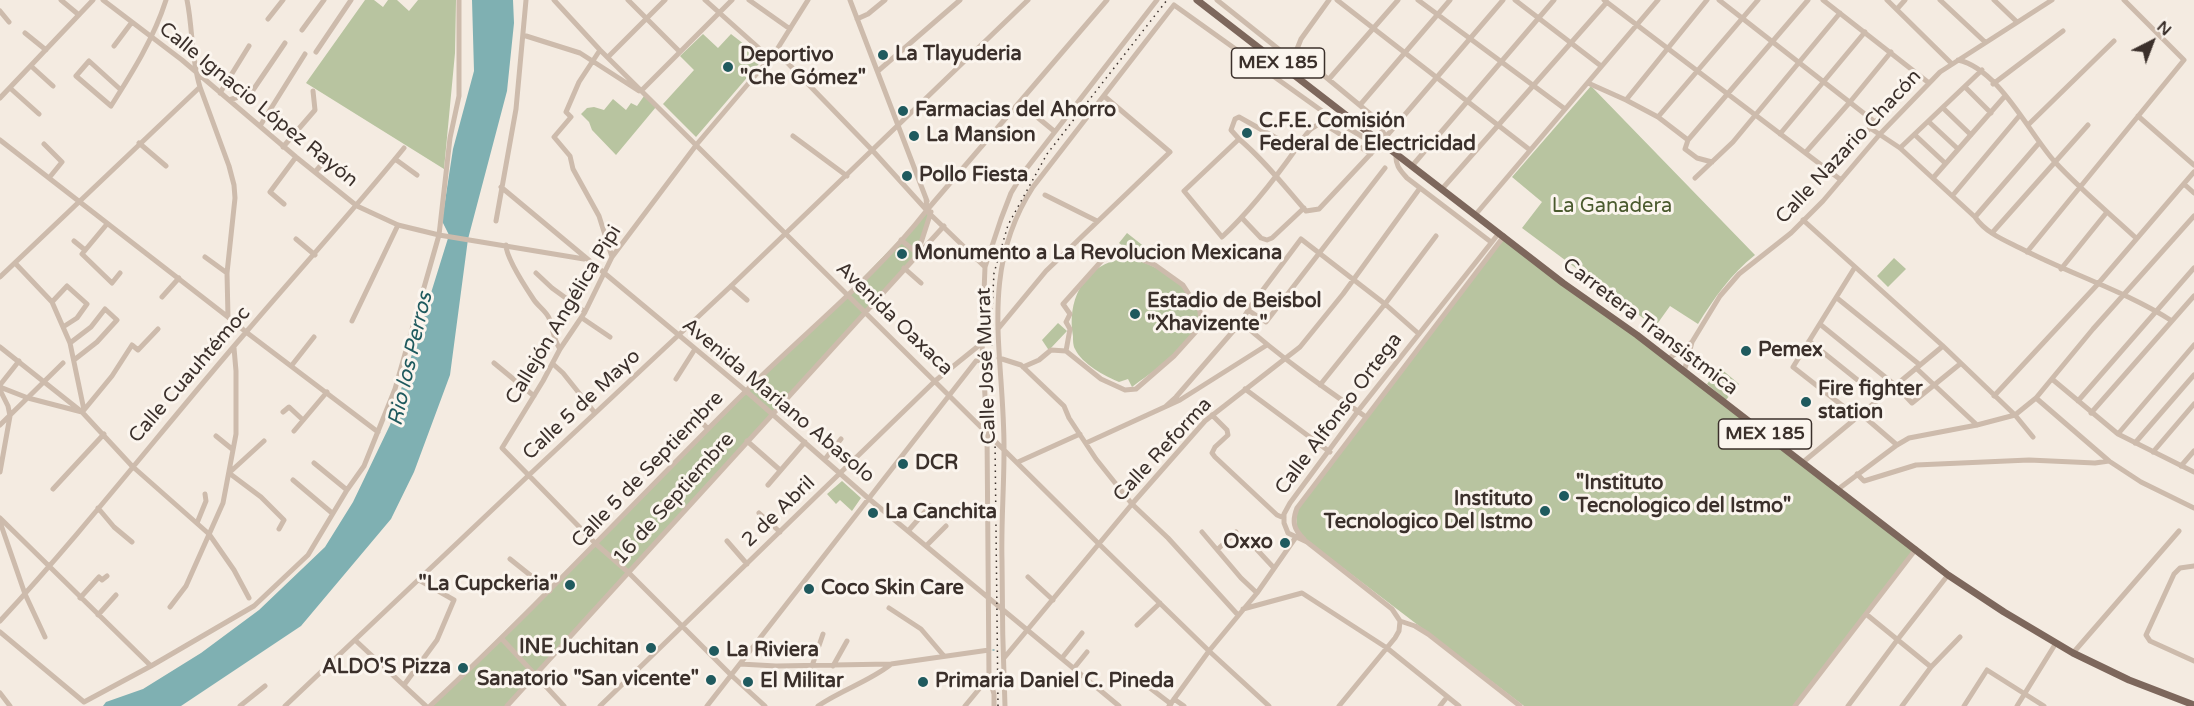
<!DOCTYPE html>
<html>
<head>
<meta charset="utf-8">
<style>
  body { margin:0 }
  #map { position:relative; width:2194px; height:706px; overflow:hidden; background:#f4ebe1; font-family:"Varela Round",sans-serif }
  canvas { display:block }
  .north { position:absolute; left:2122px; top:12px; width:60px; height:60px; -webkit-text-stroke:4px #fbf5ee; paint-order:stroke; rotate:42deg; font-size:16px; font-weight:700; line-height:24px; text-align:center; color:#3b302b }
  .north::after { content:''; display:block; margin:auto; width:21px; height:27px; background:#3b302b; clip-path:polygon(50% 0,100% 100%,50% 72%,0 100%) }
</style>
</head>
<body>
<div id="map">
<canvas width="2194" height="706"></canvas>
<div class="north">N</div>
</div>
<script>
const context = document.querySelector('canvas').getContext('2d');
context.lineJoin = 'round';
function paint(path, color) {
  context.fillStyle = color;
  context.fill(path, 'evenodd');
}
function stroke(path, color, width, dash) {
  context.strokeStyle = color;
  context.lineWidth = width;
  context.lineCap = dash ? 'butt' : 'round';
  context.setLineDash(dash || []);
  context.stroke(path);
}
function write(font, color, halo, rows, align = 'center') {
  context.font = font + ' "Varela Round",sans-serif';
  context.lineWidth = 6;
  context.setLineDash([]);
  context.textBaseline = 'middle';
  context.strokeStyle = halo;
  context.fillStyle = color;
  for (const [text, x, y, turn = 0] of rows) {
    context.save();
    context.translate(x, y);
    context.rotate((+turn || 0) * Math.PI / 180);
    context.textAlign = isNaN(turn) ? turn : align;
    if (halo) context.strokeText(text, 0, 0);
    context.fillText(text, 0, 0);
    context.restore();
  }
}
const green = new Path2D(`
  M365 0H374L383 7 388 0H397L409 11 418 0H456L455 53 444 169 306 83Z
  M703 34 718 48 731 34 763 59 696 137 663 104 694 70 680 56Z
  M1591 86 1755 255C1730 275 1715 297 1698 324L1670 306 1655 327 1522 228 1542 202 1512 177Z
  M644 96 656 107 616 155 592 130 589 122 581 114 587 108 594 107 604 110 613 99 626 110 631 103 637 106Z
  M931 207 917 253 507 706H430L746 391 847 294Z
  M1127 233 1146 248 1138 258 1119 243Z
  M1504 236 1916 549 1793 706H1524L1296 532 1297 508Z
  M1120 252C1136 260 1156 266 1170 276 1237 322 1172 357 1132 387L1128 379 1119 382C1105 376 1082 364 1075 349 1073 346 1073 340 1073 336 1067 303 1082 268 1117 260Z
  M1894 258 1906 269 1888 287 1877 276Z
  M1058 323 1067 331 1050 349H1048L1042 340Z
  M1720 368 1739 384 1726 400 1707 384Z
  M842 481 861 498 852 511 840 500 836 504 827 494Z`);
const water = new Path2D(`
  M472 0H513L514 23 507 91 468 239 450 375 414 472 391 519 301 626 181 706H103L106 702 143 689 201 653 259 610 325 547 353 502 390 425 449 235 442 221 453 149 474 71Z`);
const stream = new Path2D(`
  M993 650H994`);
const minor = new Path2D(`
  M61 0 79 15
  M103 0 182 60 296 157 357 206 398 225 439 235 584 259
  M554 0 600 50 1099 544 1209 651 1269 706
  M628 0 680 52
  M705 0 770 58
  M749 0 790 29
  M850 0 927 201
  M1217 0 1286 55 1296 57 1299 55
  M1337 0 1530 150
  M1418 0 1565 109
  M1515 0 1601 66
  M1604 0 1841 180
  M1719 0 1875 122
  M1823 0 1929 83
  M1887 0 1952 64
  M1940 0 1985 42
  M1994 0 2017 22
  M1897 9 1905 0
  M0 11 9 22
  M268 19 283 0
  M857 19 868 14 885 0
  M302 30 324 0
  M25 33 46 50
  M523 35 580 53 639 91 642 90 732 0
  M114 46 132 22
  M600 50 579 82 566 112 571 117 554 137 570 156 573 169 599 216 612 257
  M776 51 873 151 931 215 985 267
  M316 52 351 0
  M1299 55 1374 117 1386 137
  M1299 55 1297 49 1301 39 1329 0
  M608 57 665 0
  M1958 60C1999 69 2028 132 2055 162 2080 189 2109 213 2136 238
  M31 66 53 86
  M878 71 960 0
  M1329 79 1398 0
  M1588 83 1626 100 1658 117 1688 140 1808 0
  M1993 84 2063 31
  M200 87 229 166 234 185 235 198 227 273 228 317
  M1965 87 1991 113
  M10 88 39 114
  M121 90 89 61 76 76 111 106C132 73 154 38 166 0
  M220 93 249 46
  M0 98 93 0
  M229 100 251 93 285 43
  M1626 100 1707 0
  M1020 103 1054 131
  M1360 105 1450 0
  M1943 108 1971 135
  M2138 116 2194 165
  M1658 117 1758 0
  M1929 122 1958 149
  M2028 125 2114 41
  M260 126 305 54
  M1870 128 1900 148 1975 217C1986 233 2004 240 2020 248 2070 274 2125 291 2172 321
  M1780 134 1865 32
  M1915 135 1945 163
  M793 136 847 176
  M1239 139 1231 130 1235 119 1239 117 1296 149C1304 138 1310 124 1324 124L1371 154
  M0 140 228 317 246 332 378 432
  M1688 140 1685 149 1697 158 1712 162
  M139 143 166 166
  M44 144 62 162 49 178
  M283 147 315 110 313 91
  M1900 148 1982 70
  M1296 149C1274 180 1250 211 1222 237L1184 191 1239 139C1264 160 1285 187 1306 211L1319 209 1378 146 1503 0
  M1806 152 1850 102 1891 52
  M1396 154C1395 165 1400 170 1407 178L1491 242
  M395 159 417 175
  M1412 166 1554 0
  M1830 171 1919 75
  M315 172 328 157 332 159
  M1695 178 1733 142 1840 13
  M1933 178 2005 96
  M2184 184 2194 193
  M501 187 746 391 868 498 1119 706
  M1442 189 1607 2
  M1045 195 1097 221
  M1953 195 2020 115
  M284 204 270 192 296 157
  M927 210 1107 0
  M1476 214 1658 0
  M1975 217 2039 143
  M1242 218 1261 238 1267 240 1272 238 1304 208
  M1803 220 1943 346 2015 415 2033 437
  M496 221 516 109 526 0
  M107 224 82 254 112 283 120 273
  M1992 233 2088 125
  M296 239 315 255
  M901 240 917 253
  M74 241 85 250
  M506 245C506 258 526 288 534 300 538 306 546 311 549 318 554 330 552 337 560 349
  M919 249 931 212
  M2027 252 2184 60 2124 0
  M205 257 227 273
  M1855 267 1793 367 1857 417
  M904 268 921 283
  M2061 269 2107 212
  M536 273 552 288 585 312
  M0 277 200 87C191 59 193 29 187 0
  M731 286 747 300
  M162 297 179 278
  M1837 298 1920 365
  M52 302 67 286 87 304 77 318 63 327
  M1248 310 1266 322 1385 168
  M582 318 610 337
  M352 321 398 225
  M1241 322C1280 357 1323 387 1366 417
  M1821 325 1895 385 1912 403 1960 364
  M998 329 1046 271 1170 152 1104 96
  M1809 341 1880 398
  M70 343 91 327 105 309 117 320 97 342 74 360
  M0 347 82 412 132 466 209 534 234 570 249 598
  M999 358 1021 365 1064 406 1069 418 1096 459 1132 504 1168 538 1238 615
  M1668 359 1692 342 1720 296 1739 274 1791 233 1823 201 1880 134 1940 72 2052 0
  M494 363 534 396
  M553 364 563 373 595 413
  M292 365 314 337
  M1023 367 1039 360 1051 350 1066 351 1101 379 1125 390 1136 389 1174 356 1201 326 1200 311 1183 285 1155 265 1121 251 1105 257 1063 304 1070 314 1066 322 1070 329 1066 351
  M1916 368 1977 425
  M1684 372 1692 342
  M676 379 695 349
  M2052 379 2118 434 2194 472
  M0 385 19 361
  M1320 385 1385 304 1436 236
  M0 387 28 398 82 412 84 410 70 343 52 302 15 263
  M1245 389 1330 452
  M0 390 8 406 10 416 0 472
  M1994 396 2097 285 2194 172
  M2036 398 2109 461 2141 482 2194 508
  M2078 401 2194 268
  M1166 406 1176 397 1241 322 1250 307 1301 239 1385 304 1419 334
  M84 410 112 376 132 345 138 350 158 329
  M283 412 289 407 303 420
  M693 413 708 429
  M2091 413 2194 296
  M1861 414 1897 445
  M1212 415 1227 430 1228 435 1215 447 1212 453 1215 457 1277 515 1284 518
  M0 425 63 363
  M294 431 327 392
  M2118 434 2194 345
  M216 436 232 449
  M264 441 229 473 261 497 284 520 279 529
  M747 441 780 470
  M1086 443 1180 400 1267 345
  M2135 443 2194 375
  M2153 452 2194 404
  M825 459 841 439
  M1018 462 1080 434
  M314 463 347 490
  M1802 463 1943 346
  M2181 466 2194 451
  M1857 474 1864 481 1916 465 2029 460 2095 463 2109 461
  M293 480 332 513
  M768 485 805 442
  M53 489 104 434
  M1837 490 1897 445 1909 438 1977 425 2015 415 2036 398 2093 329 2194 216
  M98 508 114 527 132 542
  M759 513 780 532
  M0 518 151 666
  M0 522 25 594 45 637
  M197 523 206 501 205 494
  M909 530 930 506
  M1202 532 1241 578 1257 593
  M1304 539C1293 529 1292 521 1297 508L1504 236
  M1248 540 1274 568
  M727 541 747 564
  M926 546 946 526
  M1218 549 1236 532
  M510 559 550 591
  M2194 566 2180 568 2174 574 2146 635 2150 641 2194 661
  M1028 577 1053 600
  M80 598 99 577 102 580 107 576
  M170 607 186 586 223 503 236 434V371L234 348
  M889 608 921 629 944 656
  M1243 609 1302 593 1387 648 1459 706
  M1866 614 1931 667
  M98 615 116 595
  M0 621C86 528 164 427 247 331 299 270 353 211 404 148
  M1400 621 1392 609 1307 542 1288 533 1284 523V514L1290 503 1358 411 1499 233
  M1400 621 1415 626 1428 634 1520 706
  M1137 625 1160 603
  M0 632 84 702 151 666 254 606 308 555 347 490 364 466 395 389 439 235 450 138 459 96V0
  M502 639 564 706
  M355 640 426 706
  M2073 653 2179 531
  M1004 658 1132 504 1205 421 1300 347 1343 294 1420 188
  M1062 658 1082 633
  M740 664 776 666 891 664 989 650
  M812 666 823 634
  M833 666 847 641
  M1074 668 1087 652
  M404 685 437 640 454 600 419 580
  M1150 688 1171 704
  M0 693 10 706
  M1174 699 1184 706
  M240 706 265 686
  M285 706 529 475 731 286 1028 0
  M430 706C539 605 639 497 744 393 804 333 875 277 927 210L926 198
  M507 706 944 226
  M600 706 935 381 982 343
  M707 706 976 361 984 359
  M765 706 731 675 628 572 596 544 502 448 543 381 560 349 585 312 612 257 697 144 776 51 808 0
  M818 706C841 690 868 682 890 665
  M965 706 989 677
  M994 706V694L989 677 987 432 982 343 985 267 1001 219 1011 193 1023 173 1157 0
  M1005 706C1003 658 1002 609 1002 561 1001 525 1004 488 1004 452 1005 356 977 274 1033 187L1174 5 1336 121 1378 146
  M1169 706 1209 651 1257 593 1296 537
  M1339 706 1395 638 1399 631 1400 621
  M1440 706 1447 697
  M1795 706 1916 549
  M1848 706 1898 639 1948 575
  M1902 706 1931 667 1960 637
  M1964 706 1987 670 2044 706
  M2017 706 2056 643`);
const major = new Path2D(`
  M1197 0 1563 283 1637 335 1948 575 2004 612 2073 653 2129 680 2194 705`);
const rail = new Path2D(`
  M998 706 995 440 991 329 994 273 1008 225 1047 154 1167 0`);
const markers = [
  [883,55,6,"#1f5a5e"],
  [728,67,6,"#1f5a5e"],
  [903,111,6,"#1f5a5e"],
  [1247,133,6,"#1f5a5e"],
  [914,136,6,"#1f5a5e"],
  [907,176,6,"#1f5a5e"],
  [902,254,6,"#1f5a5e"],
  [1135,314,6,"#1f5a5e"],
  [1746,351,6,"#1f5a5e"],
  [1806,402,6,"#1f5a5e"],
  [903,464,6,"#1f5a5e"],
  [1564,496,6,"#1f5a5e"],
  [1545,511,6,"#1f5a5e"],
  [873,513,6,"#1f5a5e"],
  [1285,543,6,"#1f5a5e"],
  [570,585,6,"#1f5a5e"],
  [809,589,6,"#1f5a5e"],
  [651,648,6,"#1f5a5e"],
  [714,651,6,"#1f5a5e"],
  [463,668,6,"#1f5a5e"],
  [711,680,6,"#1f5a5e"],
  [748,682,6,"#1f5a5e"],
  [923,682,6,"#1f5a5e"]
];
const shields = [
  [1278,63,93],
  [1765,434,93]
];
const shieldNames = [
  ["MEX 185",1278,63],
  ["MEX 185",1765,434]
];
const poiNames = [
  ["La Tlayuderia",895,55],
  ["Deportivo",740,56],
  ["\"Che Gómez\"",740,79],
  ["Farmacias del Ahorro",915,111],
  ["C.F.E. Comisión",1259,122],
  ["Federal de Electricidad",1259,145],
  ["La Mansion",926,136],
  ["Pollo Fiesta",919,176],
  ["Monumento a La Revolucion Mexicana",914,254],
  ["Estadio de Beisbol",1147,302],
  ["\"Xhavizente\"",1147,325],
  ["Pemex",1758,351],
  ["Fire fighter",1818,390],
  ["station",1818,413],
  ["DCR",915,464],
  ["\"Instituto",1576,484],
  ["Tecnologico del Istmo\"",1576,507],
  ["Instituto",1533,500,"right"],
  ["Tecnologico Del Istmo",1533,523,"right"],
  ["La Canchita",885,513],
  ["Oxxo",1273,543,"right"],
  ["\"La Cupckeria\"",558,585,"right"],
  ["Coco Skin Care",821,589],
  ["INE Juchitan",639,648,"right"],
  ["La Riviera",726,651],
  ["ALDO'S Pizza",451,668,"right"],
  ["Sanatorio \"San vicente\"",699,680,"right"],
  ["El Militar",760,682],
  ["Primaria Daniel C. Pineda",935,682]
];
const streetNames = [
  ["Calle Ignacio López Rayón",258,105,39],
  ["Calle Nazario Chacón",1849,147,-47],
  ["Callejón Angélica Pipi",564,315,-59],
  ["Avenida Oaxaca",894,319,44],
  ["Carretera Transistmica",1650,327,37],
  ["Calle José Murat",987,366,-92],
  ["Calle Cuauhtémoc",190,375,-49],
  ["Avenida Mariano Abasolo",778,401,40],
  ["Calle 5 de Mayo",582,405,-43],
  ["Calle Alfonso Ortega",1339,414,-53],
  ["Calle Reforma",1163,450,-47],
  ["Calle 5 de Septiembre",648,470,-46],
  ["16 de Septiembre",674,499,-48],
  ["2 de Abril",779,512,-44]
];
const parkNames = [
  ["La Ganadera",1612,207]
];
const waterNames = [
  ["Rio los Perros",411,359,-77]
];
paint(green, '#b8c4a0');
paint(water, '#7fb0b2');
stroke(stream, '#7fb0b2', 1.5);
stroke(minor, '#cdbbac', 5);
stroke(major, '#7d675c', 7);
stroke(rail, '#3b302b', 1.5, [1.5, 4.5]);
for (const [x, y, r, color] of markers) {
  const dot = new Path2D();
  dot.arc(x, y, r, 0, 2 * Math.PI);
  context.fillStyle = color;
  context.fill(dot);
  stroke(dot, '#fbf5ee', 2);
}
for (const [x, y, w] of shields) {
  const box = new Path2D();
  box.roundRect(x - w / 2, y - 15, w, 30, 4.5);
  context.fillStyle = '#fbf5ee';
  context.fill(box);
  stroke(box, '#3b302b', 1.5);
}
write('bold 18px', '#3b302b', null, shieldNames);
write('bold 20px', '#3b302b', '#fbf5ee', poiNames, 'left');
write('20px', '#3b302b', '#fbf5ee', streetNames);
write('20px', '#4a5a2e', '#fbf5ee', parkNames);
write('italic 21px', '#1f5a5e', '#fbf5ee', waterNames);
</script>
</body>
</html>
